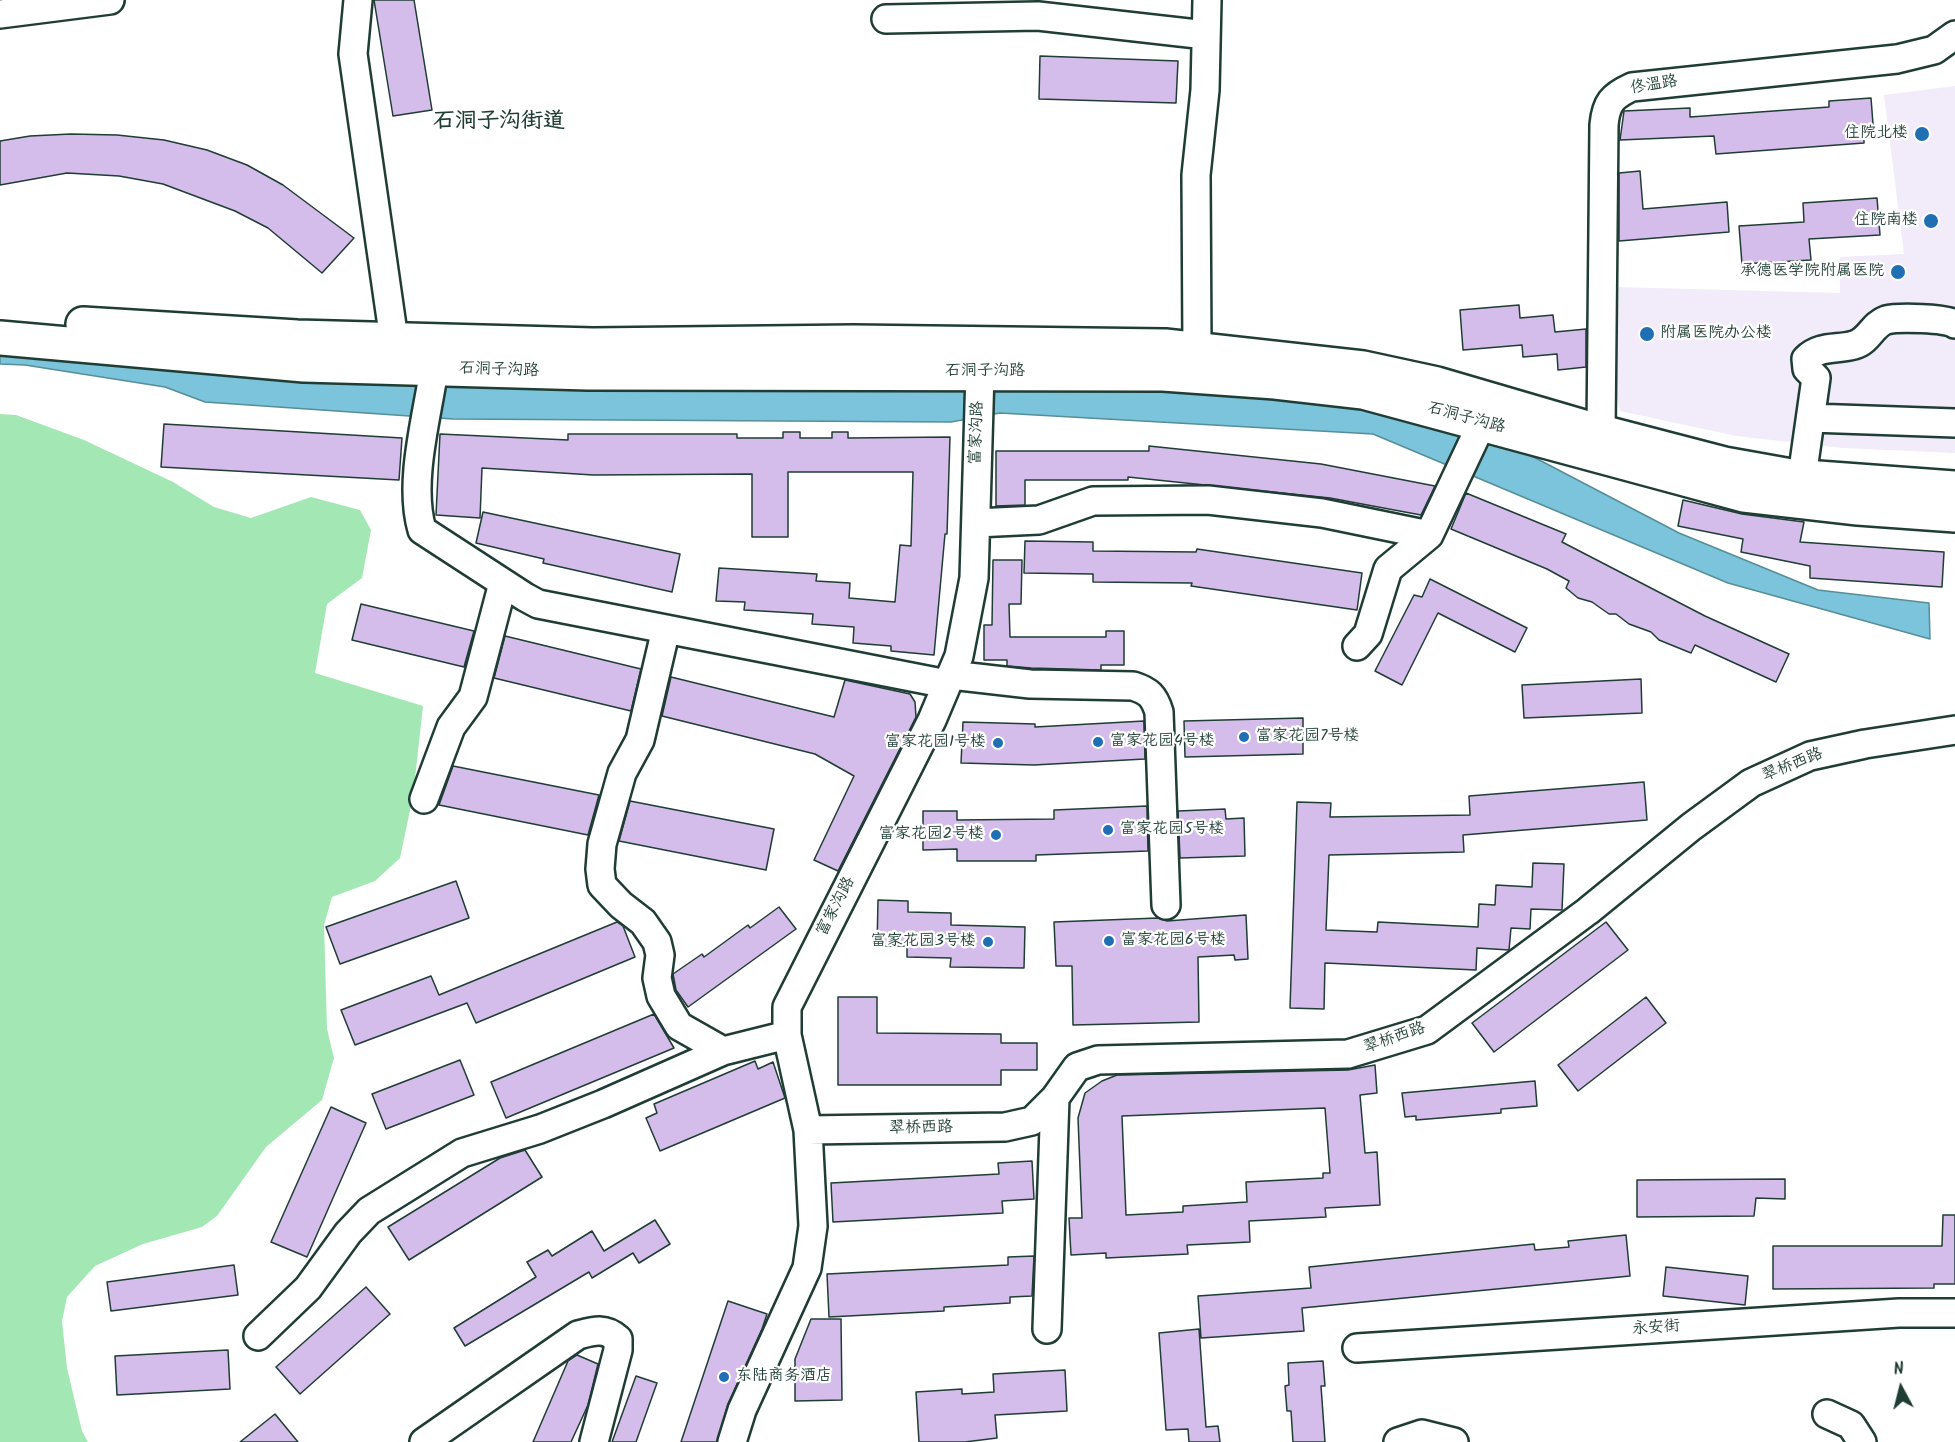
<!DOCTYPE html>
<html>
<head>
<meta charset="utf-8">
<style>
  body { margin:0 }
  #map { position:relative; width:1955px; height:1442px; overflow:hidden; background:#fff; font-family:Kalam,sans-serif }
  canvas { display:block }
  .north { position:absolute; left:1871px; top:1358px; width:60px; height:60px; -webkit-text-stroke:4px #fff; paint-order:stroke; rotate:353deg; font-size:16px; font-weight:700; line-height:24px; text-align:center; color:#1f3d34 }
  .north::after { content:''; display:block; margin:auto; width:21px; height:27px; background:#1f3d34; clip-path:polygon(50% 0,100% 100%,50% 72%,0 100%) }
</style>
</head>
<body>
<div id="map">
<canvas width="1955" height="1442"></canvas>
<div class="north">N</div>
</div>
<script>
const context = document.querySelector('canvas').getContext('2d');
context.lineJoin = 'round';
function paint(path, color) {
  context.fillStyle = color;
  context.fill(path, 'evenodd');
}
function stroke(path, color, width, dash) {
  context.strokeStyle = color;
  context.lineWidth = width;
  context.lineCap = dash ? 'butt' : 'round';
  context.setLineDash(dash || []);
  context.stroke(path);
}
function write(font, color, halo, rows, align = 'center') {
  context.font = font + ' Kalam,"LXGW WenKai TC",sans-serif';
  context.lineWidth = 4.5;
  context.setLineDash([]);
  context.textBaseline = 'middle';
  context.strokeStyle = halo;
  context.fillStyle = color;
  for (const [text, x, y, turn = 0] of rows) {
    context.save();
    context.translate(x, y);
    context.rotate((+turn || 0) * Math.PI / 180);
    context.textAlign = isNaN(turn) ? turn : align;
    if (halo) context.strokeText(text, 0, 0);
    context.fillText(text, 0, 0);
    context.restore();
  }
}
const built = new Path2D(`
  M1955 86V453L1843 448 1736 436 1620 411 1616 394V287L1840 293V257L1904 254 1884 95Z`);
const green = new Path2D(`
  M0 414 16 415 84 440 173 482 214 507 251 518 311 497 360 510 371 530 362 578 327 604 315 673 423 706 413 796 400 858 375 881 332 897 324 925 327 1029 334 1058 322 1100 266 1147 217 1216 202 1227 143 1244 95 1266 67 1297 62 1321 67 1368 82 1431 88 1442H0Z`);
const water = new Path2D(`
  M0 349 1005 380 1359 401 1501 440 1679 533 1818 590 1929 603 1930 639 1728 583 1373 434 1000 413 951 422 453 419 205 402 165 387 25 365 0 364Z`);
const building = new Path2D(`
  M374 0H414L432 110 393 116Z
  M1040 56 1178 61 1176 103 1039 99Z
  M1871 98 1874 137 1864 138V143L1716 154 1714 136 1620 140 1624 111 1690 108V117L1829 107V101Z
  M71 134 117 135 164 140 207 150 247 165 283 185 354 238 322 273 268 228 235 211 163 184 119 176 67 173 0 185V141L30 136Z
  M1640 171 1643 209 1727 202 1729 232 1619 241V173Z
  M1877 198 1880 235 1809 239 1811 260 1742 264 1739 226 1804 222 1803 203Z
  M1519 305 1520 318 1553 315 1555 332 1586 329V367L1558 370 1557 354 1523 357 1522 345 1463 350 1460 310Z
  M164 424 402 438 399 480 161 467Z
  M783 432H800V438H832V432H848V438L950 437 947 534H945L934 655 891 651V646L853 643 854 627 812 624 813 614 744 610 745 602 716 601 719 568 817 574 816 581 850 583 849 598 895 602 900 545 911 546 913 472H788V537H752V474L593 475 482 468 480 518 436 515 440 434 568 440V434H737V438H783Z
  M1149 446 1321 464 1435 486 1421 515 1330 498 1128 477V480H1025V505L996 506V451H1149Z
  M1466 493 1566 534 1562 542 1705 616 1789 654 1776 682 1695 645 1691 653 1659 640 1651 632 1629 624 1616 614H1609L1592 602 1578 598 1566 588 1569 581 1547 569 1451 529Z
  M1683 500 1742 514 1804 522 1800 542 1944 552 1942 587 1810 578V566L1741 552 1743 539 1678 526Z
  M483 512 680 554 672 592 543 563 544 559 476 543Z
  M1025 541 1093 542V551L1196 552 1197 549 1362 573 1357 610 1191 586 1192 583 1093 582V574L1024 573Z
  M993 560H1022L1021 604H1009L1010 637H1106V631H1124V665H1101V670L1031 668 1007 666V660H984V625H992Z
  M1430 579 1527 628 1515 652 1438 613 1402 685 1375 671 1414 595 1422 597Z
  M361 604 474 631 464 667 352 640Z
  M505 636 641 669 631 711 494 678Z
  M671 677 834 717 845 680 910 694 915 702 916 717 838 871 814 860 854 776 815 754 662 716Z
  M1641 679 1642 713 1524 718 1522 685Z
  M1303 718V754L1185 757 1184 721Z
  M1144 721 1145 759 1034 765 961 763 963 722 1035 724V727Z
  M453 766 599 795 588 835 439 805Z
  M1644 782 1647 820 1463 835 1464 852 1329 855 1326 930 1377 932 1378 922 1478 927 1479 904 1495 905 1496 885 1532 887 1533 863 1564 864 1562 910 1531 909 1530 929 1511 928 1509 950 1477 948 1476 970 1325 963 1324 1009 1290 1008 1297 802 1331 803 1330 817 1470 815 1469 796Z
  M630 801 774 829 766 870 619 841Z
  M1147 806 1148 851 1036 855V861H957V849L923 850V811H957V820L1054 819V810Z
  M1225 809 1226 819 1244 818 1245 856 1180 858 1178 811Z
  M456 881 469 918 340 964 326 927Z
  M878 900 908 901V912L951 913V925L1025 927 1024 968 950 967 951 958 907 957V946H877Z
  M779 907 796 929 688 1007 676 990 673 974 702 954 704 957 748 925 750 928Z
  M1246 915 1248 959 1235 960 1234 955 1198 957 1199 1022 1073 1025 1072 966H1056L1054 922 1158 918 1167 921Z
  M617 922 623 926 635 957 476 1023 467 1003 355 1045 341 1010 431 976 439 995Z
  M1606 922 1628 950 1494 1052 1472 1023Z
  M838 997H877V1033L1001 1034V1043H1037V1070H1001V1085H838Z
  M1646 997 1666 1023 1578 1091 1558 1065Z
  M654 1014 674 1048 506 1118 491 1082Z
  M460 1060 474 1095 386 1129 372 1094Z
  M755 1061 758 1069 773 1062 785 1098 660 1151 646 1118 657 1113 654 1104Z
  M1375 1065 1377 1093 1360 1095 1365 1153 1377 1152 1380 1205 1325 1208 1326 1217 1249 1221 1250 1242 1187 1245 1188 1254 1106 1258V1253L1071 1255 1069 1218H1082L1078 1118 1085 1093 1102 1081 1117 1075 1348 1070ZM1325 1108 1330 1173H1323V1178L1246 1182 1247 1202 1183 1206V1212L1126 1215 1122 1116Z
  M1535 1081 1537 1106 1501 1109V1113L1416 1120V1116L1405 1117 1402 1093Z
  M331 1107 366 1123 307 1257 271 1242Z
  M525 1150 542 1177 409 1260 388 1227 500 1158Z
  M1032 1161 1034 1199 1002 1201 1003 1213 833 1222 831 1183 999 1174 998 1163Z
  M1785 1179V1199L1756 1198 1754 1216 1637 1217V1180Z
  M1943 1215H1955V1284H1934V1288L1773 1289V1246H1942Z
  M655 1220 670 1244 639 1263 633 1253 592 1278 589 1272 465 1346 454 1328 536 1277 527 1262 548 1250 552 1256 592 1231 604 1251Z
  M1626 1235 1630 1276 1302 1308 1304 1331 1201 1338 1198 1296 1311 1288 1309 1267 1534 1244 1535 1250 1569 1247 1568 1241Z
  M1034 1256 1032 1296 1010 1297V1303L944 1307V1311L829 1317 827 1274 1008 1265V1257Z
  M234 1265 238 1295 111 1311 107 1282Z
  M1666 1267 1748 1276 1745 1305 1663 1296Z
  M366 1287 390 1314 300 1394 276 1367Z
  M728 1301 767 1314 762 1329 728 1404 717 1442H681Z
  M811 1319H841L842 1400 795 1401V1359Z
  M1199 1329 1206 1427 1218 1426 1220 1442H1189L1188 1429 1166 1430 1159 1333Z
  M228 1350 230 1389 117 1395 115 1356Z
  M577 1355 598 1364 588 1405 571 1442H533L568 1361Z
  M1323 1361 1325 1386H1321L1325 1442H1293L1291 1411H1287L1285 1386 1289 1385 1288 1363Z
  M1065 1370 1067 1411 995 1415 997 1438 965 1442H919L916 1392 962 1389V1394L994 1392 993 1374Z
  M636 1376 657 1383 636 1442H612Z
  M275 1414 298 1442H240Z`);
const minor = new Path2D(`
  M358 0 353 54 394 340
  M0 14 110 0
  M886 19 1038 16 1206 35
  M1197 349 1196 175 1205 90 1207 0
  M434 369C427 418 408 482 422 530L525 597 538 604 947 684
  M1811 418 1955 423
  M1601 432 1604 125C1606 103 1612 96 1632 87L1897 59 1934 50 1955 35
  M1802 477 1816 378 1807 369 1806 359C1820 345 1837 350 1854 345 1869 341 1872 325 1886 320 1897 317 1948 318 1955 324
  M976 523 1039 520 1093 501 1208 500 1322 513 1429 535
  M666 629 640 740 622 773 602 844 600 869 602 885 621 905 643 922 657 942 660 955 657 978 661 996 679 1026 723 1051
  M1357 646 1368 634 1388 569 1429 535 1482 423
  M951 675 1030 684 1133 686C1149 691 1154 696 1159 712L1166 905
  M424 799 451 727 473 697 503 583
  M808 1130 1005 1127 1032 1121 1055 1098 1077 1067 1098 1060 1348 1054 1427 1030 1588 911 1691 827 1751 783 1810 756 1865 744 1955 730
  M1047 1329 1055 1098
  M258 1336 308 1288 348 1233 369 1211 462 1153 540 1129 603 1104 723 1051 787 1035
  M1357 1348 1899 1313H1955
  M1827 1414 1851 1425 1862 1442
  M424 1442 578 1335C593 1331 605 1327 618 1339V1350L594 1442
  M732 1442 742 1410 807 1268 813 1226 808 1130 787 1035V1007L932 720 959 656 974 578 980 372
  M1398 1442 1422 1434 1454 1442`);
const major = new Path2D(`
  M83 324 297 337 593 345 853 342 1165 346 1363 368 1437 384 1601 432 1724 464 1791 476 1955 488
  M0 338 304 365 588 373 1163 374 1275 382 1363 392 1744 495 1858 508 1955 515`);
const markers = [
  [1922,134,8,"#1f6fb2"],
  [1931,221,8,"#1f6fb2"],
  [1898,272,8,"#1f6fb2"],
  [1647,334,8,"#1f6fb2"],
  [1244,737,6,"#1f6fb2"],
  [1098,742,6,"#1f6fb2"],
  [998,743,6,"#1f6fb2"],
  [1108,830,6,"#1f6fb2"],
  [996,835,6,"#1f6fb2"],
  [1109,941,6,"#1f6fb2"],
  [988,942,6,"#1f6fb2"],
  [724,1377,6,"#1f6fb2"]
];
const streetNames = [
  ["佟温路",1654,86,-9],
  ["石洞子沟路",499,371,2],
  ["石洞子沟路",985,372],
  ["石洞子沟路",1466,419,15],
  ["富家沟路",978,433,-88],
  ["翠桥西路",1793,766,-22],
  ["富家沟路",837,907,-63],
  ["翠桥西路",1395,1039,-19],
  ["翠桥西路",921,1129,-1],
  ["永安街",1656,1329,-4]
];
const poiNames = [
  ["住院北楼",1908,134],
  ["住院南楼",1918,221],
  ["承德医学院附属医院",1884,272],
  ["附属医院办公楼",1660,334,"left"],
  ["富家花园7号楼",1256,737,"left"],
  ["富家花园4号楼",1110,742,"left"],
  ["富家花园1号楼",986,743],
  ["富家花园5号楼",1120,830,"left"],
  ["富家花园2号楼",984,835],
  ["富家花园6号楼",1121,941,"left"],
  ["富家花园3号楼",976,942],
  ["东陆商务酒店",736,1377,"left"]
];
const districtNames = [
  ["石洞子沟街道",499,123]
];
paint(built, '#f2ebf9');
paint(green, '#a3e8b4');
paint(water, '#7bc4db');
stroke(water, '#568e98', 1.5);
paint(building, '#d4bceb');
stroke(building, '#1f3d34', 1.5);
stroke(minor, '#1f3d34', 32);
stroke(major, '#1f3d34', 38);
stroke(minor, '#fff', 27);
stroke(major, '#fff', 33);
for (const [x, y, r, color] of markers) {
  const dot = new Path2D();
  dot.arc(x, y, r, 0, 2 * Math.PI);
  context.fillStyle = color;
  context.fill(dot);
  stroke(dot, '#fff', 2);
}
write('16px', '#1f3d34', '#fff', streetNames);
write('16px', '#1f3d34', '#fff', poiNames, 'right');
write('bold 22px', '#1f3d34', '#fff', districtNames);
</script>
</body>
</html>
